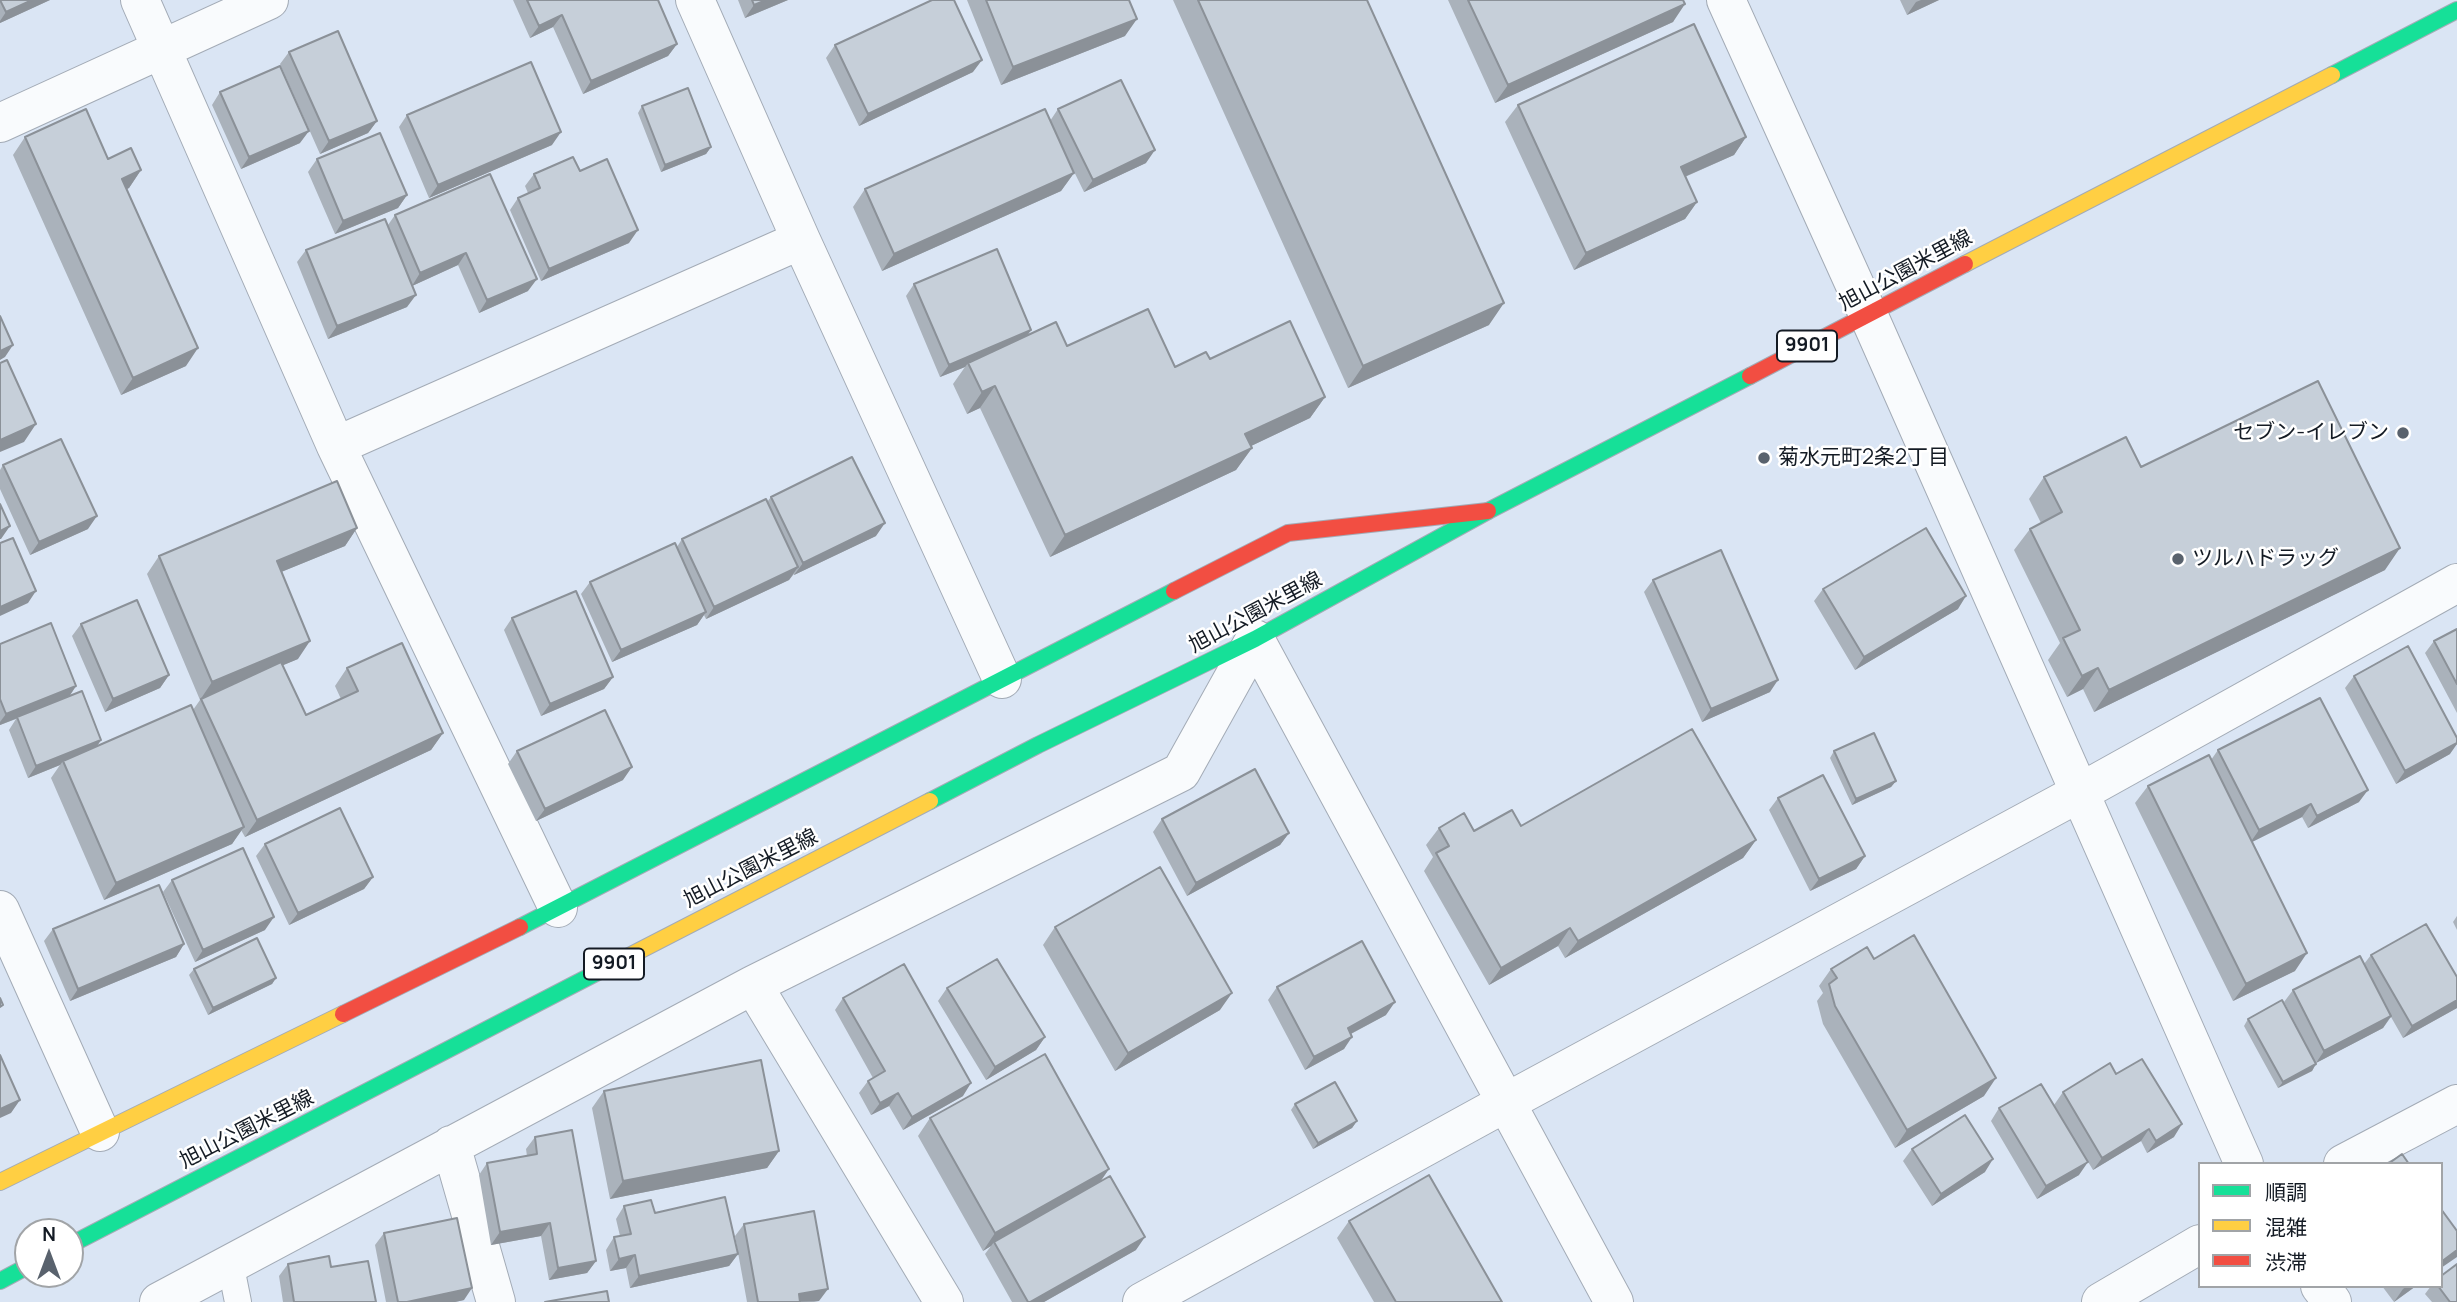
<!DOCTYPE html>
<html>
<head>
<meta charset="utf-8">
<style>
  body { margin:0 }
  #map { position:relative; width:2457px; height:1302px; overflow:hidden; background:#dae5f4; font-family:Manrope,"Noto Sans JP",sans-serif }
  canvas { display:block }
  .legend { position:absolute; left:2198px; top:1162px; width:245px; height:126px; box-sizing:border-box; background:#fff; border:2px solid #a1a4a7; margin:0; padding:9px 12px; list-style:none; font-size:21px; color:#141b24 }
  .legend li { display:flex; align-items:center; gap:14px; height:35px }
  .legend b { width:35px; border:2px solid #a1a4a7 }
  .north { position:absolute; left:14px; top:1218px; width:70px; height:70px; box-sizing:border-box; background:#fff; border:2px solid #a1a4a7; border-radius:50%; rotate:0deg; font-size:19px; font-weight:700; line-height:28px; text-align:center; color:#141b24 }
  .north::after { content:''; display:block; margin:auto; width:24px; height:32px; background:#59626d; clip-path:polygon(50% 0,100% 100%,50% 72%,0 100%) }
</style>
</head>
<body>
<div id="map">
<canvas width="2457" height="1302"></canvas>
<ul class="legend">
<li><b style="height:9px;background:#16e098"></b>順調</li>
<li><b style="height:9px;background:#ffcf43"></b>混雑</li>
<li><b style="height:9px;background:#f24e42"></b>渋滞</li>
</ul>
<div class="north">N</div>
</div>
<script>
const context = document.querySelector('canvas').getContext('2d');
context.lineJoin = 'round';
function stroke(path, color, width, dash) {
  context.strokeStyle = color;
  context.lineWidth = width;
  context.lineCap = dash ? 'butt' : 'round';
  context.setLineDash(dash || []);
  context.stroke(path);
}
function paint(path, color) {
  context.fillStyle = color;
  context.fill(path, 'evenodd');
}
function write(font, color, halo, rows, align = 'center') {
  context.font = font + ' Manrope,"Noto Sans JP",sans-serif';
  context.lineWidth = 5;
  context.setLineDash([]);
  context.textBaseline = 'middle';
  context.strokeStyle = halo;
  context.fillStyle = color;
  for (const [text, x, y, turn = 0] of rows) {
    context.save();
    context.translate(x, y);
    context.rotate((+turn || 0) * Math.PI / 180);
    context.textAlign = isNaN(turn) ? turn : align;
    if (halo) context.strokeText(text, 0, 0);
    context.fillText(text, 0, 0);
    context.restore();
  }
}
const lane = new Path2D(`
  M230 1262 238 1302`);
const street = new Path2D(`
  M140 0 336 446 558 908
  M695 0 801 240 1002 679
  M1726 0 1868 314 2244 1164
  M0 123 269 0
  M336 446 801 240
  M1255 639 1614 1302
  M0 910 100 1132
  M753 985 944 1302
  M451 1145 496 1302
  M2343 1164 2457 1104
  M2320 1286 2332 1302
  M159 1302 753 985 1181 772 1255 639
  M1142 1302 1505 1103 2079 793 2457 583
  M2101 1302 2200 1244`);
const fast = new Path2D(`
  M2332 75 2457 10
  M930 801 1038 745 1255 639 1488 511 1750 376
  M520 927 1174 591
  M70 1245 600 971
  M0 1281 28 1266`);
const slow = new Path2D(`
  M1965 264 2332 75
  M600 971 930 801
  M0 1182 343 1014`);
const jam = new Path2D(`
  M1750 376 1965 264
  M1174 591 1288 533 1488 511
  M343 1014 520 927`);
const wall = new Path2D(`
  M0 0H50L0 23Z
  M513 0H658L677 44 668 56 583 94 553 27 530 38Z
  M738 0H788L745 18Z
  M967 0H1129L1125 36 1001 85Z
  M1173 0H1367L1489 325 1348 388Z
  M1448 0H1683L1673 22 1495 103Z
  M1900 0H1939L1907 15Z
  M835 45 973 72 859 126 826 58Z
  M289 52 377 121 368 133 320 154 280 64Z
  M220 92 300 143 241 169 212 105Z
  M1518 105 1746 137 1734 155 1685 177 1697 202 1685 219 1574 270 1505 122Z
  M642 106 711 147 706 154 661 172 638 113Z
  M1058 109 1146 163 1084 192 1063 149 1074 173 1061 191 882 271 853 207 865 189 1050 121Z
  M407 115 552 145 429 198 399 127Z
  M25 137 108 159 141 170 129 188 127 189 186 366 121 395 13 155Z
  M317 159 407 195 398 208 335 234 308 172Z
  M580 171 629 243 541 281 510 210 518 198 528 193 525 186 534 174Z
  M490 174 528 291 479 313 458 265 412 286 407 307 328 339 297 262 306 250 388 225 395 215Z
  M914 284 1031 330 1027 335 1067 346 1175 367 1210 359 1325 397 1310 418 1251 446 1252 448 1236 470 1050 557 980 408 967 414 953 384 965 367 940 377 906 296Z
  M3 465 88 529 30 555 0 489V470Z
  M2141 467 2385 570 2094 712 2083 689 2067 697 2048 660 2060 643 2014 550 2030 529 2041 523 2029 499 2044 477Z
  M771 497 876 536 794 575V574L789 580 706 619 704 615 697 625 612 662 581 594 590 582 677 547 682 539 767 502Z
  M357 528 345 546 281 572 298 659 283 665 306 715 341 699 335 686 347 668 443 733 431 750 245 837 241 830 232 844 104 900 51 778 60 765 28 778 9 730 16 719 0 725V644L76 686 69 697 101 740 97 746 193 710 200 700 147 574 159 556Z
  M1653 580 1770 692 1702 722 1644 592Z
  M1823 589 1958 609 1855 670 1814 601Z
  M512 618 613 677 604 689 541 716 504 630Z
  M81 624 169 675 160 688 105 712 72 636Z
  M2457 629V713L2425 653 2434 641Z
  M2354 676 2450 754 2396 784 2345 688Z
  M2218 750 2359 802 2308 828 2302 817 2252 842 2295 971 2233 1001 2135 803 2148 786 2211 760Z
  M517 751 623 780 536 821 508 764Z
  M1834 751 1896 781 1891 787 1852 805 1830 758Z
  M1778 798 1865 856 1856 869 1810 891 1769 810Z
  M1162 819 1289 833 1280 845 1187 896 1153 832Z
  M1521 826 1756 840 1743 858 1565 958 1558 946 1489 985 1424 871 1433 857 1426 845 1439 828 1474 831Z
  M265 844 373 877 364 889 289 925 256 856Z
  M172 880 265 930 195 962 163 892Z
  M2457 916V930L2453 922Z
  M1055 927 1220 1010 1115 1071 1043 945Z
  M53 929 184 944 176 957 70 1001 44 941Z
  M2371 955 2457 977V1008L2403 1038 2391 1017 2383 1028 2316 1063 2312 1071 2278 1088 2244 1026 2248 1019 2311 1054 2284 1002 2293 990 2364 964Z
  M1874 959 1984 1096 1895 1148 1823 1024 1817 1001 1823 993 1819 986 1831 969Z
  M194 969 276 978 272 984 208 1015 189 975Z
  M1277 987 1386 1015 1351 1034 1344 1049 1305 1070 1268 1000Z
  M947 988 1045 1037 1036 1050 986 1080 938 1001Z
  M843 998 963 1096 903 1130 889 1106 871 1115 859 1093 868 1081 873 1078 835 1010Z
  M2116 1074 2174 1137 2147 1153 2141 1141 2093 1170 2054 1105 2063 1092Z
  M604 1091 779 1151 767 1168 610 1199 592 1108Z
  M1295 1104 1357 1121 1352 1128 1313 1149 1291 1110Z
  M1999 1108 2079 1175 2037 1199 1991 1121Z
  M930 1118 1109 1169 1100 1182 1136 1250 1044 1302H1012L985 1254 991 1246 983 1251 918 1136Z
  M535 1137 596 1261 587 1273 549 1280 541 1236 491 1245 479 1175 487 1163 527 1156 526 1149Z
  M1912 1149 1985 1172 1932 1206 1903 1161Z
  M624 1206 655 1213 738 1254 729 1266 630 1288 626 1268 610 1271 606 1250 614 1237 620 1236 616 1219Z
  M1349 1221 1502 1302H1374L1337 1238Z
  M744 1224 819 1301 814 1302H747L735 1236Z
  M384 1233 464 1300 455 1302H386L375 1245Z
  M288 1264 331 1267 376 1302H283L279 1276Z
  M2382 1286H2416L2394 1302Z
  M2431 1286H2441L2457 1302H2432L2425 1294Z`);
const shadedWall = new Path2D(`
  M32 0H50L0 23V21L6 12Z
  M766 0H788L745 18 754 5Z
  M1921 0H1939L1907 15 1916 2Z
  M1685 4 1673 22 1495 103 1508 85Z
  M562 15 553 27 530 38 539 26Z
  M1137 19 1125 36 1001 85 1013 67Z
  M677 44 668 56 583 94 591 81Z
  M982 60 973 72 859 126 868 114Z
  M377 121 368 133 320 154 329 141Z
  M309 131 300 143 241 169 249 157Z
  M561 132 552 145 429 198 438 185Z
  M1746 137 1734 155 1668 184 1681 167Z
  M711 147 706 154 661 172 665 165Z
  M1155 150 1146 163 1084 192 1093 180Z
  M141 170 129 188 110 197 122 179Z
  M1074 173 1061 191 882 271 894 254Z
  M407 195 398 208 335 234 343 221Z
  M1697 202 1685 219 1574 270 1586 253Z
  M638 230 629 243 541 281 549 269Z
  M466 253 458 265 412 286 420 273Z
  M537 279 528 291 479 313 487 300Z
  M416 295 407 307 328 339 337 326Z
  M1504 303 1489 325 1348 388 1363 366Z
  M1031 330 1023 342 968 363 965 367 940 377 949 365Z
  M13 345 5 357 0 360V351Z
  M198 348 186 366 121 395 133 378Z
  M995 386 980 408 967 414 982 392Z
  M1325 397 1310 418 1230 456 1245 434Z
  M36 424 24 442 0 452V440Z
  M1252 448 1236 470 1050 557 1065 535Z
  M97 516 88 529 30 555 39 542Z
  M885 523 876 536 794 575 803 563Z
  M10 526 1 539H0V531Z
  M357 528 345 546 264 579 277 561Z
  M2400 548 2385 570 2094 712 2109 690Z
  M798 567 789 580 706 619 714 607Z
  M36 591 28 603 0 616V607Z
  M1966 596 1958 609 1855 670 1864 657Z
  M706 612 697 625 612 662 621 650Z
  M310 641 298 659 200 700 212 682Z
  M2098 668 2083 689 2067 697 2082 676Z
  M169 675 160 688 105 712 113 699Z
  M613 677 604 689 541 716 550 704Z
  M1778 680 1770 692 1702 722 1711 709Z
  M76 686 68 698 0 725V722L6 714Z
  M443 733 431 750 245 837 257 820Z
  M101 740 93 752 63 761 60 765 28 778 36 766Z
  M2457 743V744L2450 754 2396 784 2405 771Z
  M632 767 623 780 536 821 545 809Z
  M1896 781 1891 787 1852 805 1856 799Z
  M2368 790 2359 802 2308 828 2317 816Z
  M2311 804 2302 817 2250 843 2259 830Z
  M244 827 232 844 104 900 116 883Z
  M1289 833 1280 845 1187 896 1196 883Z
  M1756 840 1743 858 1565 958 1578 941Z
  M1865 856 1856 869 1810 891 1819 879Z
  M373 877 364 889 289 925 298 913Z
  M274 917 265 930 195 962 203 950Z
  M1570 928 1558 946 1489 985 1501 968Z
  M184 944 176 957 70 1001 78 989Z
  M2307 953 2295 971 2233 1001 2246 984Z
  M276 978 272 984 208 1015 213 1008Z
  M1232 993 1220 1010 1115 1071 1128 1053Z
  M2457 1000V1008L2403 1038 2412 1026Z
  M1395 1002 1386 1015 1339 1040 1348 1028Z
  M2391 1016 2383 1028 2316 1063 2324 1051Z
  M1045 1037 1036 1050 986 1080 995 1067Z
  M1352 1037 1344 1049 1305 1070 1314 1057Z
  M2316 1064 2312 1071 2278 1088 2283 1082Z
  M1996 1078 1984 1096 1895 1148 1907 1130Z
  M971 1083 963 1096 903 1130 912 1117Z
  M898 1093 889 1106 871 1115 880 1103Z
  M20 1100 11 1113 0 1118V1109Z
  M1357 1121 1352 1128 1313 1149 1318 1143Z
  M2182 1124 2174 1137 2147 1153 2156 1141Z
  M2149 1129 2141 1141 2093 1170 2102 1158Z
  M779 1151 767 1168 610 1199 623 1181Z
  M1993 1159 1985 1172 1932 1206 1941 1194Z
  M2088 1162 2079 1175 2037 1199 2046 1186Z
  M1109 1169 1097 1186 994 1242 991 1246 983 1251 995 1233Z
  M550 1223 541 1236 491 1245 500 1232Z
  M1145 1237 1136 1250 1044 1302H1030Z
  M2457 1250V1257L2441 1268V1262Z
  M738 1254 729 1266 630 1288 639 1276Z
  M635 1255 626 1268 610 1271 619 1259Z
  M596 1261 587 1273 549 1280 558 1268Z
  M2407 1286H2416L2394 1302 2403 1289Z
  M472 1288 464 1300 455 1302H407Z
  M828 1289 819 1301 793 1302 799 1294Z`);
const building = new Path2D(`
  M0 0H32L6 12Z
  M527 0H658L677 44 591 81 562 15 539 26Z
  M752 0H766L754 5Z
  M932 0H954L982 60 868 114 835 45Z
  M986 0H1129L1137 19 1013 67Z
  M1198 0H1367L1504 303 1363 366Z
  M1468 0H1683L1685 4 1508 85Z
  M1694 24 1746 137 1681 167 1697 202 1586 253 1518 105Z
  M338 31 377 121 329 141 289 52Z
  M531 62 561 132 438 185 407 115Z
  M280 66 309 131 249 157 220 92Z
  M1121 80 1155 150 1093 180 1058 109Z
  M688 88 711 147 665 165 642 106Z
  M86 109 108 159 131 148 141 170 122 179 198 348 133 378 25 137Z
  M1045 109 1074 173 894 254 865 189Z
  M380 133 407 195 343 221 317 159Z
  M573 157 580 171 607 159 638 230 549 269 518 198 540 188 534 174Z
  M490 174 537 279 487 300 466 253 420 273 395 215Z
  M385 219 416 295 337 326 306 250Z
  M997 249 1031 330 949 365 914 284Z
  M1148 309 1175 367 1206 352 1210 359 1290 321 1325 397 1245 434 1252 448 1065 535 995 386 982 392 968 363 1056 322 1067 346Z
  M0 316 13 345 0 351Z
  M7 360 36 424 0 440V363Z
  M2318 381 2400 548 2109 690 2098 668 2082 676 2063 638 2080 630 2030 529 2062 512 2044 477 2126 437 2141 467Z
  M61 439 97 516 39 542 3 465Z
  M852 457 885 523 803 563 771 497Z
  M337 481 357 528 277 561 310 641 212 682 159 556Z
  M766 499 798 567 714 607 682 539Z
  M0 504 10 526 0 531Z
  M1926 528 1966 596 1864 657 1823 589Z
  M13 538 36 591 0 607V543Z
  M675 543 706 612 621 650 590 582Z
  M1721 550 1778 680 1711 709 1653 580Z
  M576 591 613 677 550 704 512 618Z
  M137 600 169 675 113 699 81 624Z
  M51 623 76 686 6 714 0 699V644Z
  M2457 629V684L2434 641Z
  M402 643 443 733 257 820 201 699 281 662 306 715 358 691 347 668Z
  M2408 646 2457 738V743L2405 771 2354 676Z
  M82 691 101 740 36 766 17 717Z
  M2320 698 2368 790 2317 816 2311 804 2259 830 2218 750Z
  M191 705 244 827 116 883 63 761Z
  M605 710 632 767 545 809 517 751Z
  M1692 729 1756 840 1578 941 1570 928 1501 968 1436 853 1449 846 1439 828 1464 813 1474 831 1512 810 1521 826Z
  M1874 733 1896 781 1856 799 1834 751Z
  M2209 755 2307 953 2246 984 2148 786Z
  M1255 769 1289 833 1196 883 1162 819Z
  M1823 775 1865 856 1819 879 1778 798Z
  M340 808 373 877 298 913 265 844Z
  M243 848 274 917 203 950 172 880Z
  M1160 867 1232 993 1128 1053 1055 927Z
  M159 885 184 944 78 989 53 929Z
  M2426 924 2457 977V1000L2412 1026 2371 955Z
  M1914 935 1996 1078 1907 1130 1835 1006 1829 984 1837 978 1831 969 1867 947 1874 959Z
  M257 938 276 978 213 1008 194 969Z
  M1362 941 1395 1002 1348 1028 1352 1037 1314 1057 1277 987Z
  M2360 956 2391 1016 2324 1051 2293 990Z
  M997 959 1045 1037 995 1067 947 988Z
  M904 964 971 1083 912 1117 898 1093 880 1103 868 1081 885 1071 843 998Z
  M0 998 3 1005 0 1007Z
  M2282 1000 2316 1064 2283 1082 2248 1019Z
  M1045 1054 1109 1169 995 1233 930 1118Z
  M0 1055 20 1100 0 1109Z
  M2142 1059 2182 1124 2156 1141 2149 1129 2102 1158 2063 1092 2110 1063 2116 1074Z
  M761 1060 779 1151 623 1181 604 1091Z
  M1335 1082 1357 1121 1318 1143 1295 1104Z
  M2041 1084 2088 1162 2046 1186 1999 1108Z
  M1965 1115 1993 1159 1941 1194 1912 1149Z
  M572 1130 596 1261 558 1268 550 1223 500 1232 487 1163 537 1154 535 1137Z
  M2402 1154 2409 1164H2388Z
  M1429 1175 1502 1302H1396L1349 1221Z
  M1110 1176 1145 1237 1030 1302H1028L994 1242Z
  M725 1197 738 1254 639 1276 635 1255 619 1259 614 1237 631 1234 624 1206 651 1200 655 1213Z
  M2441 1209 2457 1231V1250L2441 1262Z
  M814 1211 828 1289 799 1294 800 1302H758L744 1224Z
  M457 1218 472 1288 407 1302H398L384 1233Z
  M329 1256 331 1267 368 1261 376 1302H294L288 1264Z
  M2457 1264V1302H2450L2438 1286H2441V1276Z
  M607 1291 609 1302H545Z`);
const markers = [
  [2403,433,7,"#59626d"],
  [1764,458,7,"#59626d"],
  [2178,559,7,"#59626d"]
];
const shields = [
  [1807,346,60],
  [614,964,60]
];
const shieldNames = [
  ["9901",1807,346],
  ["9901",614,964]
];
const streetNames = [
  ["旭山公園米里線",1906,271,-28],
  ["旭山公園米里線",1256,613,-28],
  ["旭山公園米里線",751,869,-27],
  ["旭山公園米里線",247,1130,-27]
];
const poiNames = [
  ["セブン-イレブン",2389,433,"right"],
  ["菊水元町2条2丁目",1778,458],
  ["ツルハドラッグ",2192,559]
];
stroke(lane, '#a3abb6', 28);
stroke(street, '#a3abb6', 40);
stroke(fast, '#a3abb6', 18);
stroke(slow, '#a3abb6', 18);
stroke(jam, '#a3abb6', 18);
stroke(lane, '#f9fbfd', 26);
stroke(street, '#f9fbfd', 38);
stroke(fast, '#16e098', 16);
stroke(slow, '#ffcf43', 16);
stroke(jam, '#f24e42', 16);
paint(wall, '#aab2bb');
paint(shadedWall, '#8b9198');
paint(building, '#c6cfd9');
stroke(building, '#8b9198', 2);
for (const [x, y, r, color] of markers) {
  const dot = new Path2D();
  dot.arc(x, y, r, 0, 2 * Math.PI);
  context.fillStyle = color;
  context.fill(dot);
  stroke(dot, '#fff', 2.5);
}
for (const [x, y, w] of shields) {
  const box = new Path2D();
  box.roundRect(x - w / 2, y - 15.5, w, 31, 5);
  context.fillStyle = '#fff';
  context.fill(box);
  stroke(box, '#141b24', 2);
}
write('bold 19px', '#141b24', null, shieldNames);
write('21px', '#141b24', '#fff', streetNames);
write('21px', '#141b24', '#fff', poiNames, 'left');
</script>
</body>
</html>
